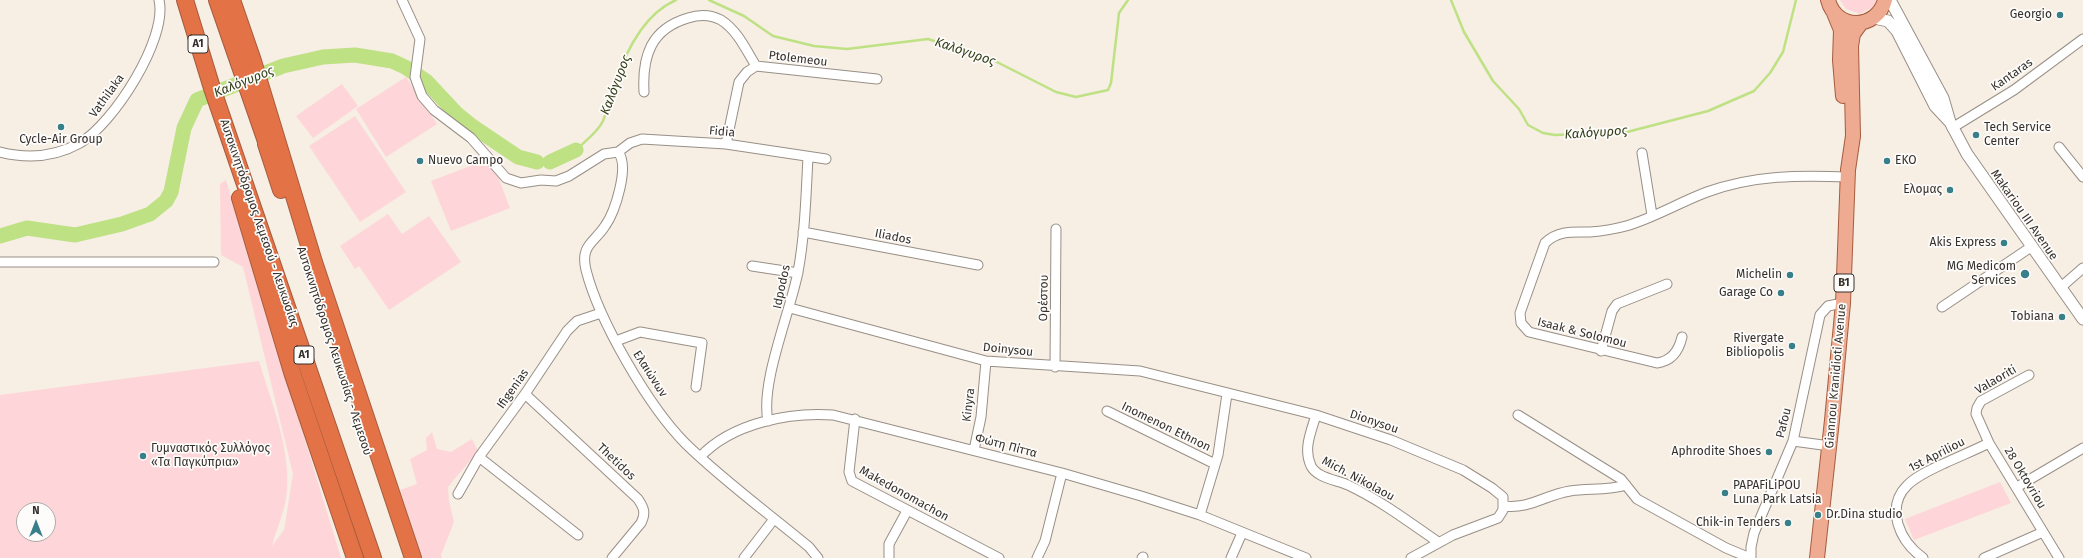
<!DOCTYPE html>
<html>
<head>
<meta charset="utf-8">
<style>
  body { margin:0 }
  #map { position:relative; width:2083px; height:558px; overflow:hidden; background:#f7eee4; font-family:"Fira Sans",sans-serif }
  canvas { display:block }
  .north { position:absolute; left:16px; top:502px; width:40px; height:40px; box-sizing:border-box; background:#fefcfa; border:1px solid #adaba8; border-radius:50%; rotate:0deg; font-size:11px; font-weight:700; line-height:16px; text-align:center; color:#34312d }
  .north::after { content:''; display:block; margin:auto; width:14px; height:18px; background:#387f8a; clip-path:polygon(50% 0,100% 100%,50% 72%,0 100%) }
</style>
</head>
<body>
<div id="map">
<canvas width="2083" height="558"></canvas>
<div class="north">N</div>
</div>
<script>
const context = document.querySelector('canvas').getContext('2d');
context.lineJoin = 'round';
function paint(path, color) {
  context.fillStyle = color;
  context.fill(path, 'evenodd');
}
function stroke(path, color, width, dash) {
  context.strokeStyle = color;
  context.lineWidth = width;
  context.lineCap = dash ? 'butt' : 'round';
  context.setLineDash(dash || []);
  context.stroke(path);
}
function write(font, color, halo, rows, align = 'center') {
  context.font = font + ' "Fira Sans",sans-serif';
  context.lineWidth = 3.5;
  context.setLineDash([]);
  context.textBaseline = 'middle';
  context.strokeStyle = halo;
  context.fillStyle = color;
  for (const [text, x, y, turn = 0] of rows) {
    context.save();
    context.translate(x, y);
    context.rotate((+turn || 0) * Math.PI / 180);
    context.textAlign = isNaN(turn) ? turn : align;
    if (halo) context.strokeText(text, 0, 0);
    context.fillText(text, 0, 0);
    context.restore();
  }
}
const green = new Path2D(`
  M1840 0H1877L1873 7 1860 14 1846 9Z
  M406 77 437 124 386 157 356 109Z
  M342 84 358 106 313 138 296 116Z
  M355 116 406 192 360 222 309 146Z
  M491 158 510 208 451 231 431 181Z
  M226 180 341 558H0V395L259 361C272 405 293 453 286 499 283 516 276 530 272 546L284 530 293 474 243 267 221 255 220 184ZM24 510H48V534H24Z
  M388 214 402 234 429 216 461 262 389 310 359 266 355 269 340 246Z
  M432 432 437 449 451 452 472 439 478 451 448 487 449 501 454 522 441 555 442 558H422L400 490 417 484 410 459 427 450 426 438Z
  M2000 482 2011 503 1914 540 1905 519Z`);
const stream = new Path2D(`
  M709 0 744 16 773 36 814 46 847 49 928 39 991 59 1056 92 1076 97 1108 90 1111 83 1119 13 1128 0
  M1451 0 1464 32 1493 81 1519 109 1528 125 1543 133 1555 135 1627 132 1708 111 1754 91 1770 73 1783 52 1796 0
  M576 150C584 142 598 132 603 121 607 110 610 98 614 86 625 53 643 14 676 0`);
const river = new Path2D(`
  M550 162 576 150
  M0 236 27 228 75 235 122 224 150 214 166 201 171 192 184 128 197 100 283 66 323 57 355 55 392 61 405 67 426 81 456 113 472 126 518 157 537 162`);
const minor = new Path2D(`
  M402 0 420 39 415 77 422 96 434 110 471 138 506 178 521 183 541 180 556 181 569 176 604 154 618 152
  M644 92C642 56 651 29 688 18 700 14 710 14 721 20 738 31 746 50 756 66
  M1952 128 2014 90 2083 39
  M726 144 739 82 747 72 756 66 877 79
  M2059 147 2083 177
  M0 152C28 159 55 157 80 143 113 124 168 39 159 0
  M618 152C630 166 615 212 605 226 594 243 580 245 586 270 599 321 649 407 686 444 724 481 768 513 809 547L818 558
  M618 152 630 143 642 139 726 144 826 159
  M1642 153 1652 215
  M803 232 978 265
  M0 262H214
  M752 266 798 273
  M2060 288 2083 268
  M1942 307 2031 247
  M790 308 986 361 1140 371 1316 415 1391 440 1463 470 1492 488 1503 497V510L1498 518 1453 535 1411 558
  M1682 337C1679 350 1672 361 1657 363L1529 332 1521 323 1520 313 1545 243C1558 230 1574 232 1590 232 1603 231 1615 229 1626 226 1654 218 1680 202 1707 192 1754 175 1799 175 1848 177
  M616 341 640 332 702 343 696 387
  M1601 351 1612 311 1617 304 1667 284
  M1055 367 1056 229
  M2029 375 1981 401 1977 408 1976 414 1989 443 2059 558
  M525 394 638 499C644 508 646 513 641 523L612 558
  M1107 411 1215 464
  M1316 415C1311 432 1303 449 1311 466 1317 478 1337 480 1348 485 1380 500 1409 522 1438 542
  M1518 415 1621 479 1637 499 1726 548 1750 558
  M855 419 849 472 852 481 999 558
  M768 421C760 383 790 313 798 272 805 234 806 195 808 157
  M1793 441 1830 446
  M974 450 981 417 986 361
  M479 457 578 535
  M700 457C732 423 789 412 833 415L1062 473 1141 496 1200 515 1306 558
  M2017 487 2083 448
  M458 494 479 457 525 394 567 331 577 321 601 313
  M1504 506C1530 509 1545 495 1570 491 1588 488 1607 491 1626 485
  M1200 515 1218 455 1227 394
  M744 558 774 519
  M889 558V544L907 511
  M1037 558 1045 541 1062 473
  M1142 558 1143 557
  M1231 558 1242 533
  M1751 558V547L1754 533 1793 441 1820 315 1828 306 1843 303
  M1923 558C1912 550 1902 538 1898 524 1888 488 1919 475 1945 463 1960 456 1975 450 1989 443
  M1984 558 2043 532`);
const tertiary = new Path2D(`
  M1890 0 1943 98 1950 122 1967 154 2083 319
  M1874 18 1888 21 1897 31 1935 106 1949 121`);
const primary = new Path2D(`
  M1828 0C1836 31 1877 30 1885 0
  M1834 13 1841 30 1840 60 1843 96
  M1817 558 1832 420 1843 303 1848 170 1853 136 1851 46 1853 34 1861 23`);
const motorway = new Path2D(`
  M185 0 212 88 373 558
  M217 0 270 153
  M232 0 253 61 314 262 413 558
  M266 144 281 190
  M240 198 292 372 355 558`);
const markers = [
  [2060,15,4,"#387f8a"],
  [61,127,4,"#387f8a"],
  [1976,135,4,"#387f8a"],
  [420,161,4,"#387f8a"],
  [1887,161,4,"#387f8a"],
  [1950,190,4,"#387f8a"],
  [2004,243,4,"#387f8a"],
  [2025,274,5,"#387f8a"],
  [1790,275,4,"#387f8a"],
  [1781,293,4,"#387f8a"],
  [2062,317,4,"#387f8a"],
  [1792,346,4,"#387f8a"],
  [1769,452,4,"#387f8a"],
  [143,456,4,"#387f8a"],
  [1725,493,4,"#387f8a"],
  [1818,515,4,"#387f8a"],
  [1788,523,4,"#387f8a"]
];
const shields = [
  [198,44,20],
  [1844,283,20],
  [304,355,20]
];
const shieldNames = [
  ["A1",198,44],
  ["B1",1844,283],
  ["A1",304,355]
];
const poiNames = [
  ["Georgio",2052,15],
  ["Tech Service",1984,128,"left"],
  ["Center",1984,142,"left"],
  ["Cycle-Air Group",61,140,"center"],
  ["Nuevo Campo",428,161,"left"],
  ["EKO",1895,161,"left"],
  ["Ελομας",1942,190],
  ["Akis Express",1996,243],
  ["MG Medicom",2016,267],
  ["Services",2016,281],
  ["Michelin",1782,275],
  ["Garage Co",1773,293],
  ["Tobiana",2054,317],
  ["Rivergate",1784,339],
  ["Bibliopolis",1784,353],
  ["Γυμναστικός Συλλόγος",151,449,"left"],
  ["«Τα Παγκύπρια»",151,463,"left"],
  ["Aphrodite Shoes",1761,452],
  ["PAPAFiLiPOU",1733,486,"left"],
  ["Luna Park Latsia",1733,500,"left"],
  ["Dr.Dina studio",1826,515,"left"],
  ["Chik-in Tenders",1780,523]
];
const streetNames = [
  ["Ptolemeou",798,59,7],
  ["Kantaras",2012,75,-35],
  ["Vathilaka",107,96,-54],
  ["Fidia",722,132,5],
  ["Makariou III Avenue",2024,215,55],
  ["Αυτοκινητόδρομος Λεμεσού - Λευκωσίας",259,223,71],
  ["Iliados",893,237,11],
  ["Idpodos",782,287,-78],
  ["Ορέστου",1044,298,-89],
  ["Isaak & Solomou",1582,333,14],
  ["Doinysou",1008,350,6],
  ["Αυτοκινητόδρομος Λευκωσίας - Λεμεσού",334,351,72],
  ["Ελαιώνων",650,374,57],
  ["Giannou Kranidioti Avenue",1836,376,-85],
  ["Valaoriti",1996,380,-30],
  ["Ifigenias",513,389,-55],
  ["Kinyra",969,405,-83],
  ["Dionysou",1374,422,19],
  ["Pafou",1784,423,-76],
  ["Inomenon Ethnon",1166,427,26],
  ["Φώτη Πίττα",1006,446,15],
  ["1st Apriliou",1937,455,-27],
  ["Thetidos",616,462,43],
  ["28 Oktovriou",2025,478,59],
  ["Mich. Nikolaou",1358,479,28],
  ["Makedonomachon",904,494,29]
];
const waterNames = [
  ["Καλόγυρος",965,52,19],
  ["Καλόγυρος",244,82,-22],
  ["Καλόγυρος",616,85,-69],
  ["Καλόγυρος",1596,133,-4]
];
paint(green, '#fed6d9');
stroke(stream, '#bee184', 2.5);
stroke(river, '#bee184', 15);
stroke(minor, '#988f87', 11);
stroke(tertiary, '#988f87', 13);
stroke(primary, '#a65c3e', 16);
stroke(motorway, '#a65c3e', 18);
stroke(minor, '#fff', 9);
stroke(tertiary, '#fff', 11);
stroke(primary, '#eeab91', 14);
stroke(motorway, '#e37347', 16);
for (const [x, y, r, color] of markers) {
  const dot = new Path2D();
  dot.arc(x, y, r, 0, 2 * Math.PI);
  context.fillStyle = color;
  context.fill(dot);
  stroke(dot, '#fefcfa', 1.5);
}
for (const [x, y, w] of shields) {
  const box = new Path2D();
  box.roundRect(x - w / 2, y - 9, w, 18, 3);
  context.fillStyle = '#fefcfa';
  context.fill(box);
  stroke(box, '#34312d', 1);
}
write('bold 11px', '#34312d', null, shieldNames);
write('12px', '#34312d', '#fefcfa', poiNames, 'right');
write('12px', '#34312d', '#fefcfa', streetNames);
write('italic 13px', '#323f19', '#fefcfa', waterNames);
</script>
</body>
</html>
